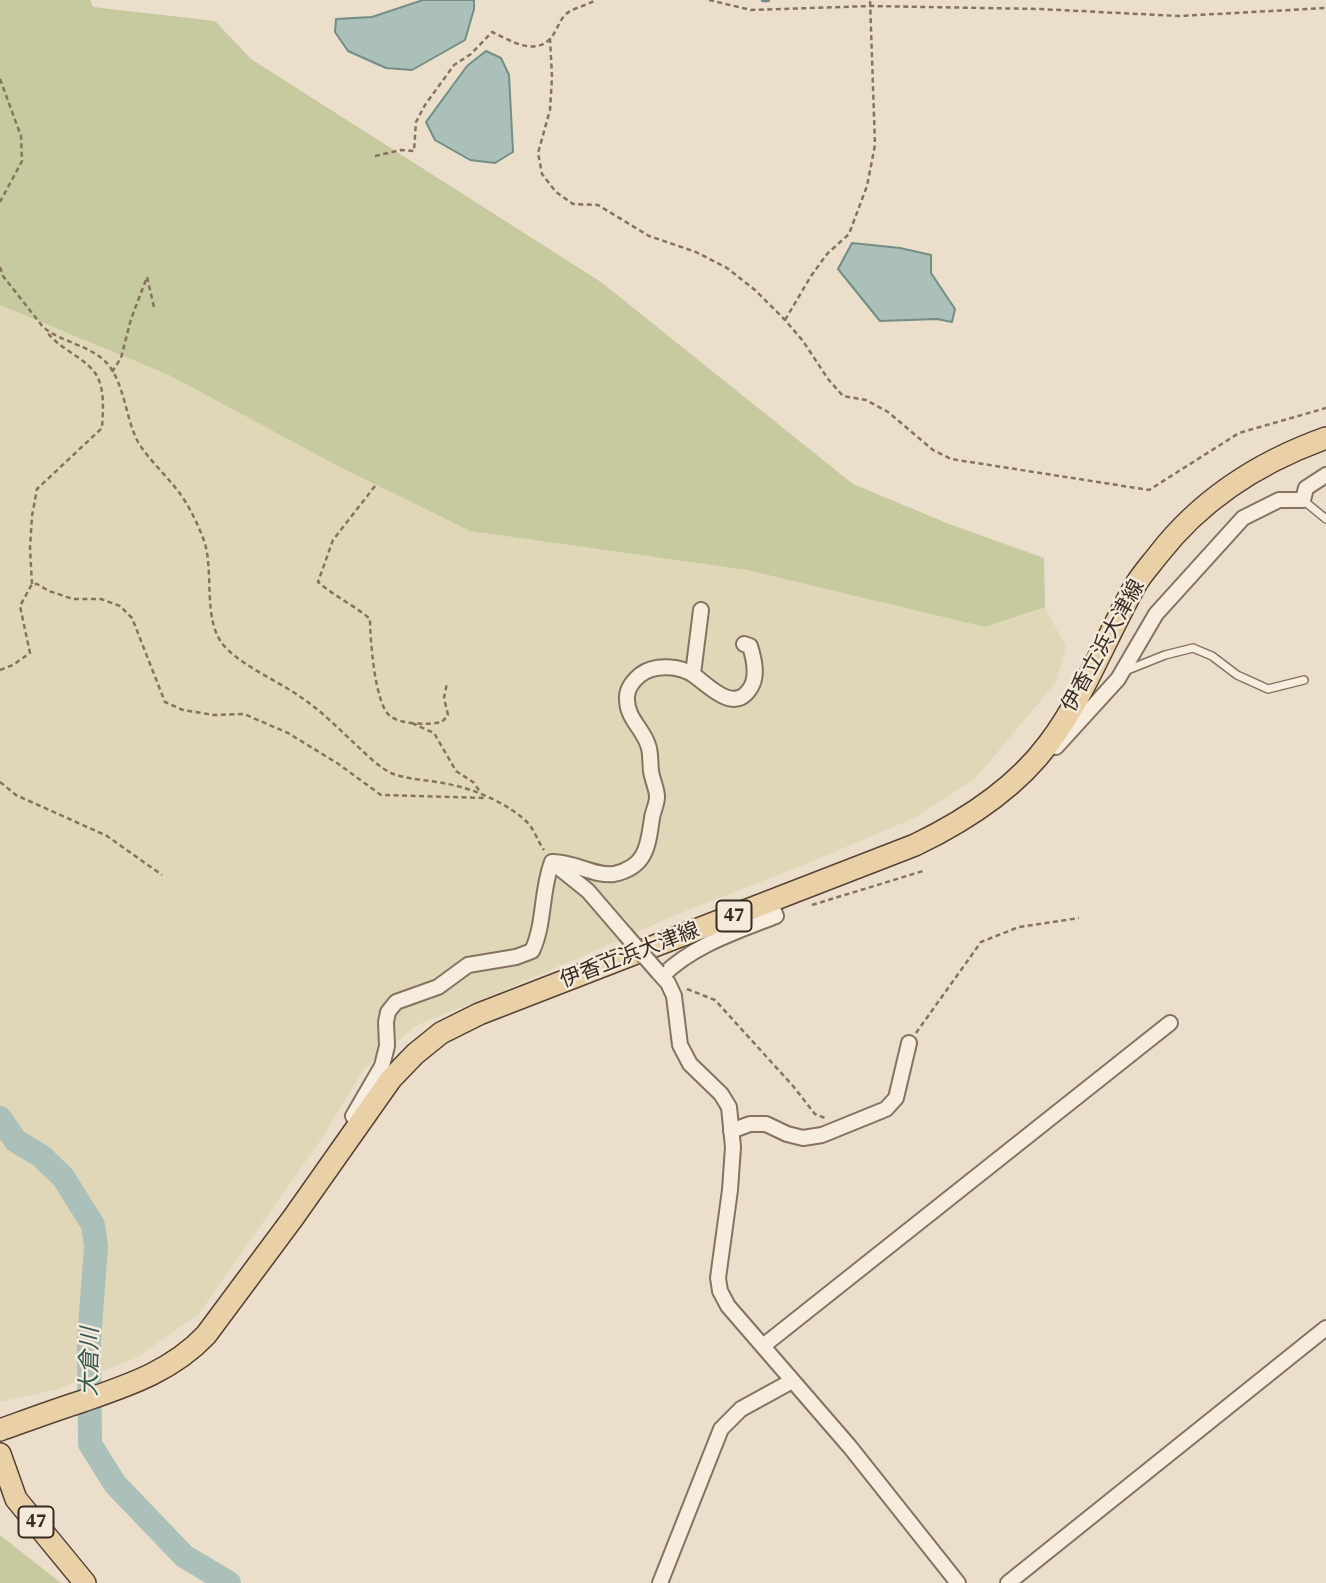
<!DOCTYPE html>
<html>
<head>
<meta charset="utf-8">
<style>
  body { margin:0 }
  canvas { display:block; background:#ebdfcb }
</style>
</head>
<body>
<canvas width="1326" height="1583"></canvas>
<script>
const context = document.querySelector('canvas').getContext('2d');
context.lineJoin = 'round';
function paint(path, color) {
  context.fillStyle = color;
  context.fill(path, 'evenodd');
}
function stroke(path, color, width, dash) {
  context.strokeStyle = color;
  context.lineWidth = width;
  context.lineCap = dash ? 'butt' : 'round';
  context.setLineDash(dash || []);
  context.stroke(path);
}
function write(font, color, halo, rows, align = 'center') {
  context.font = font + ' "Source Serif 4","Noto Sans JP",serif';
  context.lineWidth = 5;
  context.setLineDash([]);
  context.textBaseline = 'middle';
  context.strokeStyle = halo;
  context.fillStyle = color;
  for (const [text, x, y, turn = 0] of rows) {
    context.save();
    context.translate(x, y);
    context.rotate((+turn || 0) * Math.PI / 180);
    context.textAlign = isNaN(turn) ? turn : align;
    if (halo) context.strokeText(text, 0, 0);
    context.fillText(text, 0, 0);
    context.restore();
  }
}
const farmland = new Path2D(`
  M0 305 169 375 336 465 470 531 747 570 985 627 1045 607 1066 647 1056 682 975 779 912 819 806 864 683 912 498 993 417 1025 364 1069 324 1135 198 1315 136 1358 55 1390 0 1402Z`);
const green = new Path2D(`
  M0 0H90L93 7 215 21 251 59 601 282 853 484 949 524 1044 558 1045 607 985 627 747 570 470 531 336 465 169 375 0 305Z
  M0 1535 61 1583H0Z`);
const water = new Path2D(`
  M423 0H474V9L465 40 412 70 386 68 348 51 335 32 336 19 372 17Z
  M486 51 501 58 509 75 513 152 495 163 470 160 435 140 426 122 467 66Z
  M852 243 900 248 931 255V273L955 309 952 322 937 319 880 321 838 269Z`);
const stream = new Path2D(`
  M763 0H768`);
const river = new Path2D(`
  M0 1118 16 1141 41 1156 63 1177 93 1225 96 1246 89 1342 90 1444 115 1484 184 1556 229 1583`);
const path = new Path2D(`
  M709 0 751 10 870 6 1040 9 1179 16 1326 8
  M550 38 552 77 550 110 538 153 542 174 556 192 573 204 598 205 649 236 696 252 727 268 755 290 785 320 803 341 828 379 843 396 866 400 888 412 933 450 951 459 1149 490 1239 433 1326 408
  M0 79 21 136 22 161 0 202
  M375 156 401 150 414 151 416 122 425 105 454 65 471 54 492 32C510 40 533 56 550 39 558 30 559 18 570 11 578 7 587 5 596 0
  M0 267 3 276 43 327C62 343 95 346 110 367 125 388 126 419 138 442 149 460 165 474 178 491 188 504 197 522 203 538 216 571 200 623 227 649 246 667 271 678 293 692 316 706 335 725 354 743 365 753 377 766 391 773 408 780 430 780 448 784 475 789 509 804 528 823 535 831 538 842 544 850
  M785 320 811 276 827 254 849 234 867 186 875 145 870 0
  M112 372 121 358 131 319 147 277 154 307
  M375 486 333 540 318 582C334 596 354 605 370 619 370 639 375 703 389 715 400 725 428 725 442 722L448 715 444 698 447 683
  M32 584 30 548 32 516 37 489 102 428C103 408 106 383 91 368 77 354 59 348 47 332
  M0 670 13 665 30 653 20 606 32 584H37L49 591 73 599H101L120 606 132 618 165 702 183 710 214 715 244 714 288 733 337 763 381 795 485 798
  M412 723 434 733 456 771 473 782 481 793
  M0 782 16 795 107 836 162 875
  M812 905 923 871
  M687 989 715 1000 793 1086 815 1114 825 1118
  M916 1033 981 942 1019 927 1079 918`);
const lane = new Path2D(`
  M1303 500 1326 519
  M1125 671 1165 655 1193 648 1212 656 1237 675 1268 689 1304 680`);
const street = new Path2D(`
  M693 674 701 610
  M1056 747 1118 679 1156 614 1243 518 1279 500H1303L1306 488 1326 475
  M552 862C573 861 595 877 614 874 647 867 648 845 652 818 653 811 657 804 657 797 657 789 652 779 651 771 650 763 651 752 648 745 642 727 626 718 627 697 627 688 633 681 640 675 654 664 680 665 695 676 711 688 735 714 751 687 758 675 754 659 750 646L744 644
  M552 862 588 891 625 934
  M658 972 668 983 674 996 680 1045 690 1064 721 1094 729 1107 733 1147 730 1190 718 1278 720 1291 728 1306 850 1447 958 1583
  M662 976C694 945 735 932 776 916L770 902
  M359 1125 353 1116 382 1066 387 1046 386 1022 388 1012 396 1002 438 987 468 965 516 957 532 951C545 924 541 890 552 862
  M731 1131 750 1124H766L787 1134 803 1138 822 1135 886 1109 896 1098 909 1043
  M763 1346 1170 1023
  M660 1583 721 1429 741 1409 792 1381
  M1008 1583 1326 1328`);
const primary = new Path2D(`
  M0 1430C28 1420 55 1410 83 1401 129 1385 172 1371 206 1335L293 1218 391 1079 415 1054 441 1033 479 1014 915 845C965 821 1015 789 1049 743 1085 695 1106 637 1136 584 1142 574 1151 564 1158 555 1202 498 1259 462 1326 438
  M0 1454 16 1499 85 1583`);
const streetBridge = new Path2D(`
  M625 934 658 972`);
const shields = [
  [734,916,35],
  [36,1522,35]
];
const shieldNames = [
  ["47",734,916],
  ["47",36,1522]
];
const streetNames = [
  ["伊香立浜大津線",1104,646,-61],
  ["伊香立浜大津線",630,956,-21]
];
const waterNames = [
  ["大倉川",91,1362,-89]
];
paint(farmland, '#e0d7b9');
paint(green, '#c7c99f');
paint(water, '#abc0b8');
stroke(water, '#728e85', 2);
stroke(stream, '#728e85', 4.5);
stroke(river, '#abc0b8', 24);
stroke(lane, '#877260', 10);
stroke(street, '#877260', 18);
stroke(primary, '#554134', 24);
stroke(path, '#877260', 2.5, [5, 3.5]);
stroke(lane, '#f6edde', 7);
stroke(street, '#f6edde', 14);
stroke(primary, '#ead0a7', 21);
stroke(streetBridge, '#877260', 18, []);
stroke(streetBridge, '#f6edde', 14);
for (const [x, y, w] of shields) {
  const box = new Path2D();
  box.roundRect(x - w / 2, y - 15.5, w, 31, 5);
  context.fillStyle = '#f3eada';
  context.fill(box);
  stroke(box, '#392b22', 2);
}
write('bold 19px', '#392b22', null, shieldNames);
write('21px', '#392b22', '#f3eada', streetNames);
write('italic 23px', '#335752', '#f3eada', waterNames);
</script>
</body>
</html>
